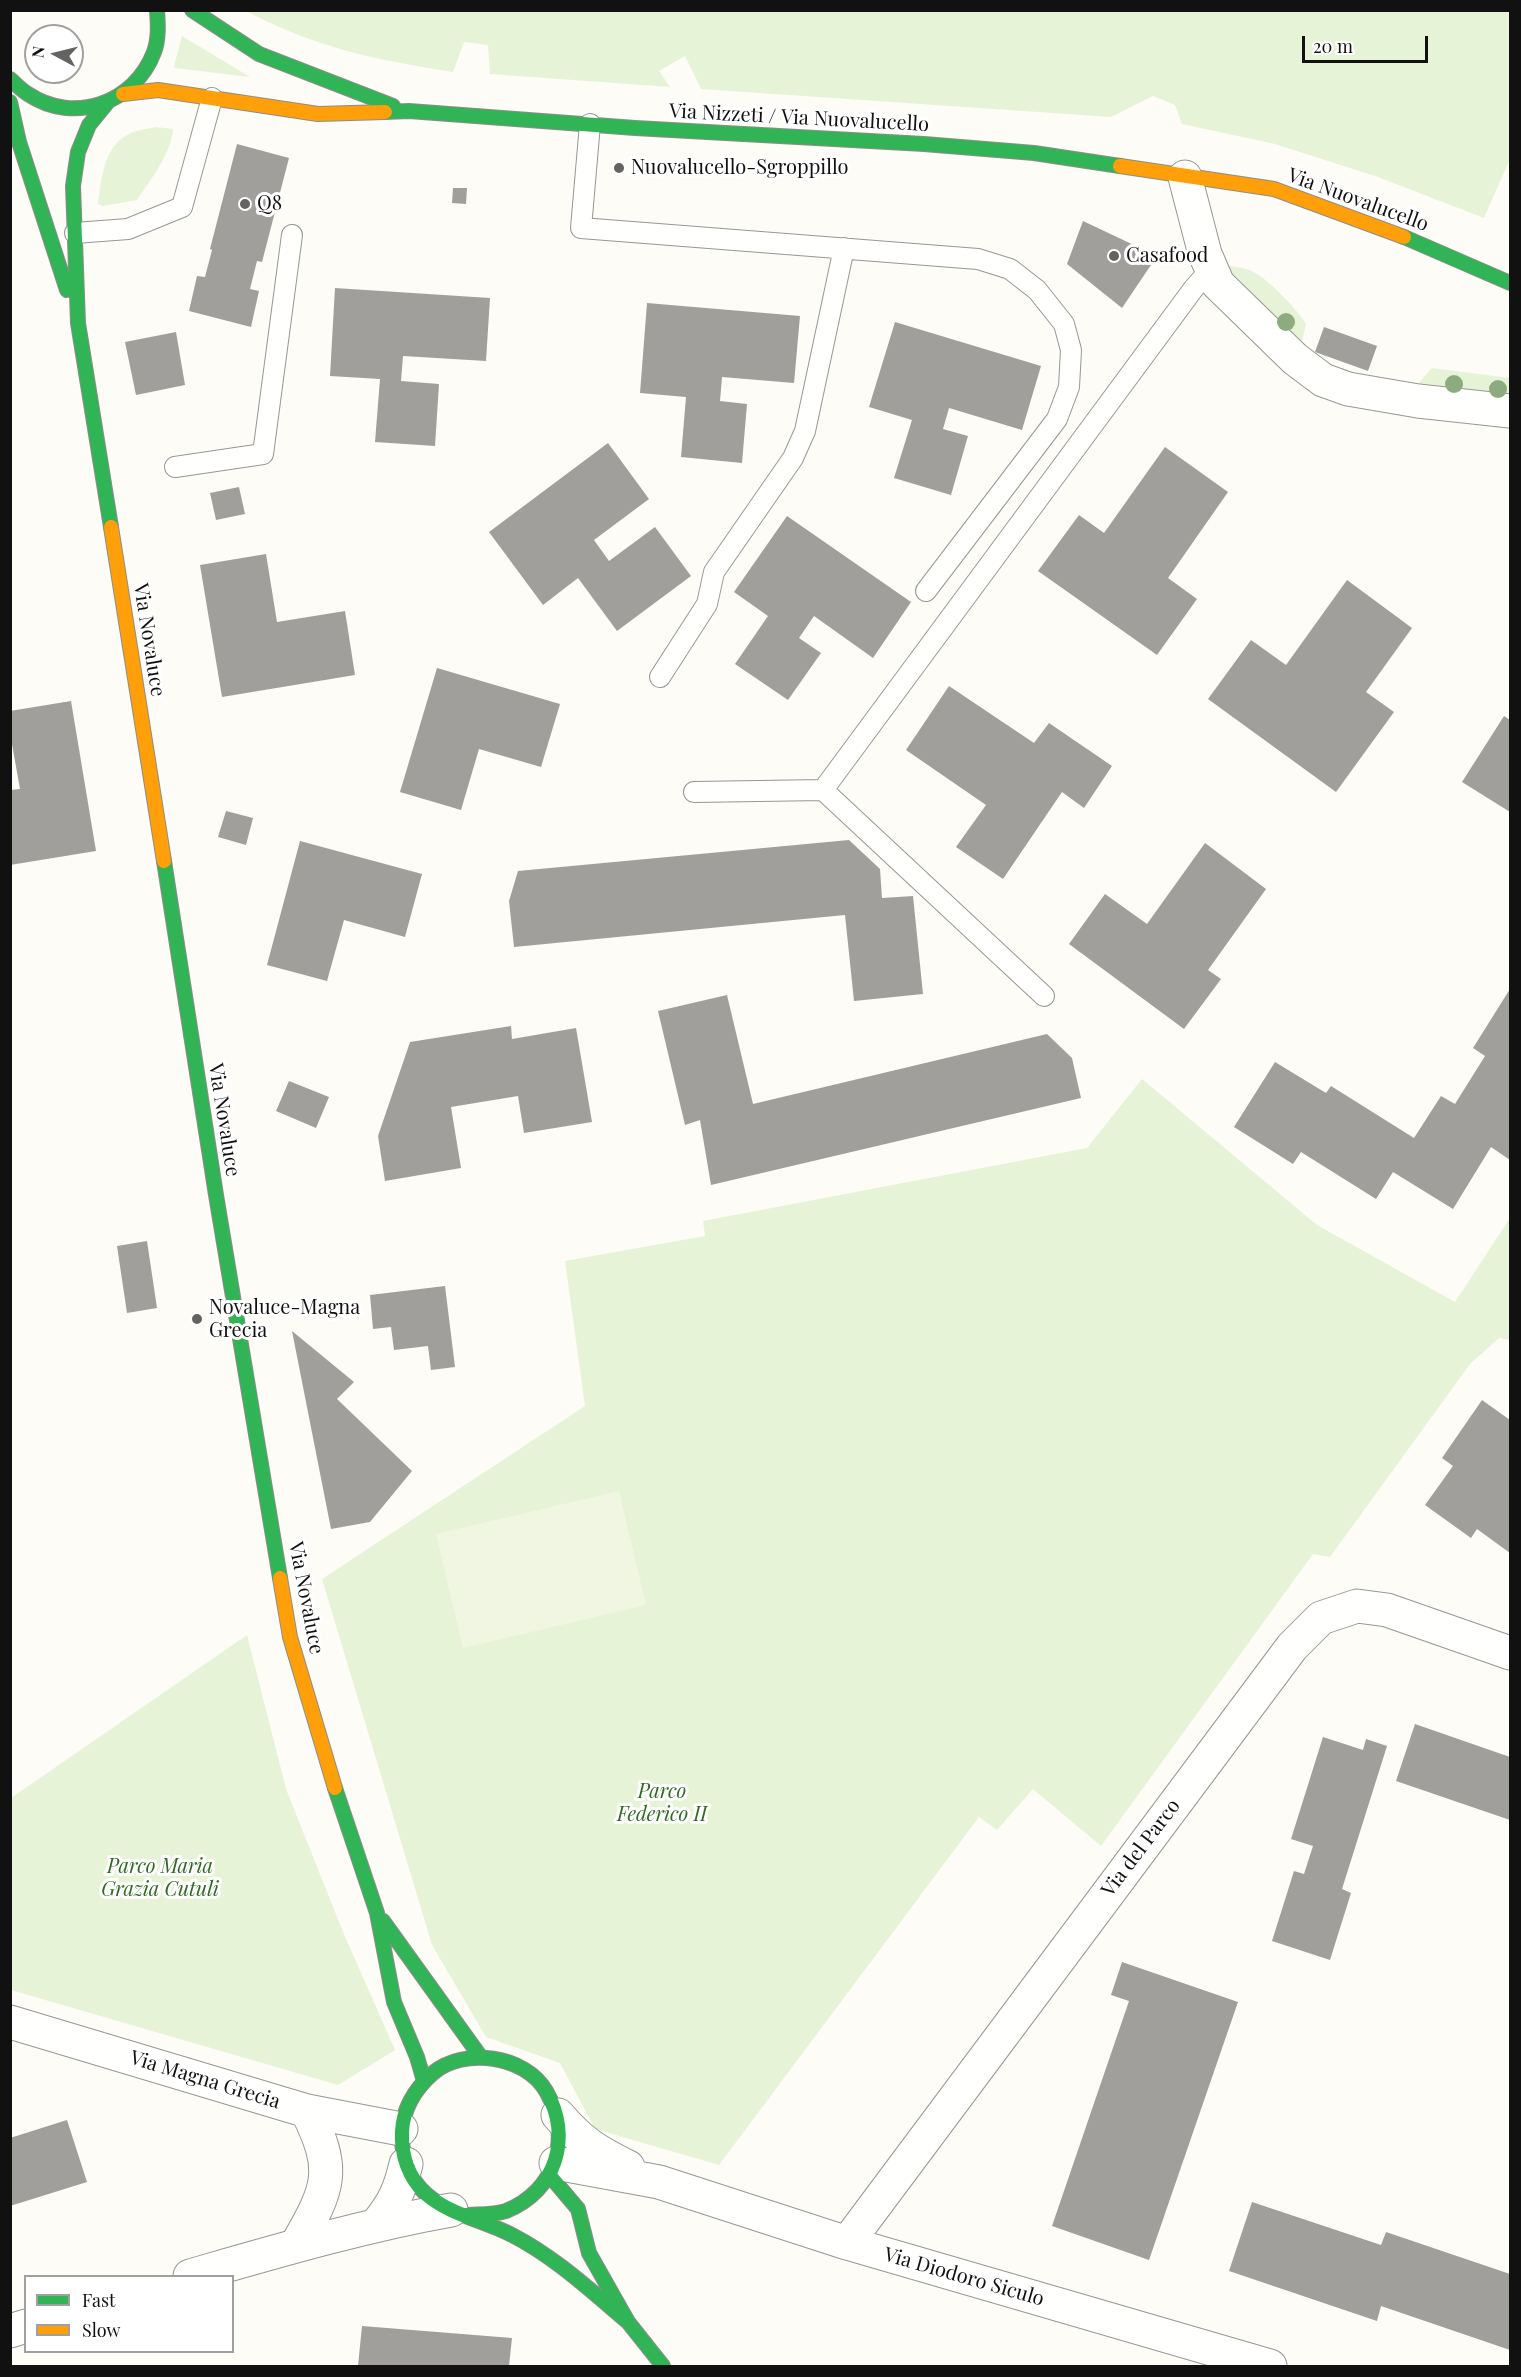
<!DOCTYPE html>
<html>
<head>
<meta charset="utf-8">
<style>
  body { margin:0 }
  #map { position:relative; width:1521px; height:2377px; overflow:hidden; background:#fdfcf7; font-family:"Playfair Display",serif }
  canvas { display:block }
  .frame { position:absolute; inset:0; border:12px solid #111; pointer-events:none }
  .legend { position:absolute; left:24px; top:2275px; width:210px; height:78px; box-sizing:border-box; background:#fff; border:2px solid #a0a0a0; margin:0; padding:8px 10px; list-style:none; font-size:18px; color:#111 }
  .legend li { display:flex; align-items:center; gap:12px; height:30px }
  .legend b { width:30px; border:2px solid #a0a0a0 }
  .north { position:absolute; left:24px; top:24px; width:60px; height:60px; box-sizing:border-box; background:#fff; border:2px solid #a0a0a0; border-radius:50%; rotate:277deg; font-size:16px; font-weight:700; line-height:24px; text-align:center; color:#111 }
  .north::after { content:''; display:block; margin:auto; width:21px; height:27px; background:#646362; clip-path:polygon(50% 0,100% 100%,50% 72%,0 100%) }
  .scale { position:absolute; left:1302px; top:36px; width:126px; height:27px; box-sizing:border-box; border:3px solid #111; border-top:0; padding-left:8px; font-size:18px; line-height:21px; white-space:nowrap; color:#111; -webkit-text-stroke:4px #fff; paint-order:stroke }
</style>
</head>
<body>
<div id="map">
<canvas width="1521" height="2377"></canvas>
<div class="frame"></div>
<ul class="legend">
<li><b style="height:8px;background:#30b455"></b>Fast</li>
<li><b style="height:8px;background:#ff9f0a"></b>Slow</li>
</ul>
<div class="north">N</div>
<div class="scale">20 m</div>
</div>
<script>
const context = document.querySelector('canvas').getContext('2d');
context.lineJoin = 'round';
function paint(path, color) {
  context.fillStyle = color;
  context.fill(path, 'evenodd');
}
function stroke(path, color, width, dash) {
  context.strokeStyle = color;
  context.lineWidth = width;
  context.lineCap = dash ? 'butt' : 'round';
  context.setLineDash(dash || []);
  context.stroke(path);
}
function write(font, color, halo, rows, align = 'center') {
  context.font = font + ' "Playfair Display",serif';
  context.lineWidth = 6;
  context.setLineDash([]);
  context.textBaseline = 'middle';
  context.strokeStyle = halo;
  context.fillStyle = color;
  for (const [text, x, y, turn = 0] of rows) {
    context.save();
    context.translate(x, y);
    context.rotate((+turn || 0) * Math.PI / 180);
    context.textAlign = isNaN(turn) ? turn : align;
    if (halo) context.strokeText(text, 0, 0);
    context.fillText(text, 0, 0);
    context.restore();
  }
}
const green = new Path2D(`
  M246 11H1510V159L1484 218 1378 177 1275 144 1182 124 1175 105 1153 96 1111 117 701 89 685 56 659 71 670 87 490 74 488 45 464 42 453 72C376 60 317 48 246 11Z
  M182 36 250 77 175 68 174 66Z
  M156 127 173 129C171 154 151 179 137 200L103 206 98 204C101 180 104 147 127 135 135 130 147 129 156 127Z
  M1223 265C1234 267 1246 267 1255 273 1269 280 1298 310 1306 324L1300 350Z
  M1432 368 1510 378V401L1417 385Z
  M1142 1079 1317 1225 1455 1302 1510 1218V1340L1499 1338 1470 1364 1330 1557 1313 1554 1101 1846 1033 1789 997 1830 979 1817 719 2165 595 2129 560 2063 486 2037 432 1945 322 1579 585 1406 565 1261 705 1236 703 1221 1087 1148Z
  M247 1635 286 1789 343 1932 395 2050 338 2085 11 1990V1798Z`);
const pitch = new Path2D(`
  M619 1491 646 1605 463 1648 436 1534Z`);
const building = new Path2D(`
  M237 144 289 158 262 262 257 261 250 289 259 291 251 327 189 311 197 276 205 277 212 250 210 249Z
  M453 188H467L466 204 452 203Z
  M1083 221 1157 256 1122 308 1067 264Z
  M335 288 490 298 486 361 403 356 401 381 439 384 435 446 375 442 380 379 330 376Z
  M647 303 800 316 794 383 722 377 720 401 747 404 742 463 681 457 686 397 640 393Z
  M895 322 1041 366 1022 430 949 408 943 429 968 436 951 495 894 478 912 420 869 407Z
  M1324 327 1377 346 1368 371 1315 352Z
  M176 332 185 385 136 395 125 342Z
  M608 443 649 499 594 540 609 561 655 527 691 576 617 631 578 578 543 605 489 532Z
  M1165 447 1228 492 1168 578 1197 599 1157 655 1038 571 1079 515 1104 533Z
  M239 487 245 514 216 520 210 493Z
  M787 516 911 602 873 658 814 616 799 638 821 653 788 700 735 664 768 616 734 592Z
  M266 554 277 622 345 611 355 675 222 697 200 565Z
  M1347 580 1412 628 1366 692 1394 712 1336 792 1208 699 1251 640 1286 665Z
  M437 668 560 704 541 767 479 749 461 810 400 792Z
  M949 686 1034 743 1049 723 1112 766 1084 808 1062 792 1003 879 956 847 986 805 906 750Z
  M71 701 96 851 10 865V790L20 789 10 733V711Z
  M1504 716 1510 720V812L1462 782Z
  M226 811 253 818 246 845 218 837Z
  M849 840 880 869 882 898 913 896 923 994 854 1001 845 915 514 947 509 901 518 871Z
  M300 841 422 874 405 937 344 920 327 981 267 965Z
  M1205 843 1266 889 1208 970 1221 979 1184 1029 1069 944 1105 894 1147 924Z
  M1510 989V1160L1491 1147 1453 1209 1393 1172 1376 1199 1301 1152 1293 1164 1234 1127 1275 1062 1326 1093 1331 1086 1414 1138 1441 1096 1455 1104 1485 1056 1473 1048Z
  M727 995 753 1104 1047 1034 1072 1058 1081 1098 711 1185 700 1120 685 1125 658 1011Z
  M511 1026 512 1039 576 1028 592 1122 524 1133 518 1096 451 1107 461 1168 385 1181 378 1136 410 1042Z
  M289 1081 329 1097 316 1128 276 1111Z
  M147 1241 157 1308 127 1313 117 1246Z
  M445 1286 455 1367 431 1370 428 1346 394 1350 391 1327 373 1329 370 1295Z
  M292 1331 354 1382 337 1399 412 1471 370 1522 331 1529Z
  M1482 1400 1510 1420V1553L1477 1529 1471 1538 1425 1505 1453 1466 1442 1458Z
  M1415 1724 1510 1757V1820L1396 1781Z
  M1323 1737 1363 1750 1366 1739 1387 1746 1342 1889 1351 1893 1330 1960 1272 1941 1294 1871 1304 1874 1313 1846 1291 1839Z
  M1122 1962 1238 2002 1149 2260 1052 2226 1129 2001 1111 1995Z
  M67 2120 87 2182 10 2206V2138Z
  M1252 2202 1381 2245 1386 2232 1510 2274V2350L1381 2306 1377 2321 1229 2271Z
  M362 2326 512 2338 509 2366H358Z`);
const lane = new Path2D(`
  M590 124 581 228 978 259 1010 269 1037 290 1064 324 1071 350 1069 387 1057 419 926 591
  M75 233 128 229 182 207 212 98
  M175 467 263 454 292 235
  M660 677 707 604 714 572 793 458 805 431 844 248
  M823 790 1194 288 1211 269
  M694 792 823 790 1044 996`);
const street = new Path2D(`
  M1185 177 1205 254 1218 284 1295 359 1323 380 1348 389 1418 401 1510 411
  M10 2022 307 2111 401 2129
  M558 2115C581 2142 596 2151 628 2167
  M556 2163 659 2182 847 2243 1270 2366
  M377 2224C394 2203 400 2190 406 2164
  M847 2243 1292 1647 1321 1618 1357 1606 1387 1610 1510 1653
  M297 2244C329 2188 337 2171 307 2111
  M190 2276C277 2251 362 2226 451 2210
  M10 2331 26 2326`);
const fast = new Path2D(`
  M192 10 259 54 393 106
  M10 79C16 84 21 90 28 94 74 125 135 103 154 52 159 39 158 24 157 10
  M10 102 19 142 67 290
  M107 103 89 125 78 152 73 186 78 323 111 527
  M385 112 409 111 635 128 924 144 1034 153 1120 166
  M1404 237 1510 283
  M164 861 216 1195 280 1578
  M335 1788 377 1913 394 2002 417 2057 424 2081
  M383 1921 480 2056
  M551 2177 578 2209 589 2253 628 2322 663 2366
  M465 2215C477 2214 494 2215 506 2211 556 2191 573 2137 546 2091 525 2055 464 2047 433 2073 416 2088 403 2108 402 2132 401 2154 408 2178 426 2194 450 2215 483 2220 512 2235 555 2257 591 2291 628 2322`);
const slow = new Path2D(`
  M123 94 158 90 318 114 385 112
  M1120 166 1274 189 1404 237
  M111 527 164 861
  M280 1578 290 1637 335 1788`);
const trees = [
  [1286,322],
  [1454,384],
  [1498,389]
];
const markers = [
  [619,168,6,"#646362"],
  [245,204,6,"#646362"],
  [1114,256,6,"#646362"],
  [197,1319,6,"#646362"]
];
const streetNames = [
  ["Via Nizzeti / Via Nuovalucello",799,118,3],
  ["Via Nuovalucello",1358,200,20],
  ["Via Novaluce",149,640,81],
  ["Via Novaluce",224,1120,81],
  ["Via Novaluce",306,1598,79],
  ["Via del Parco",1141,1848,-53],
  ["Via Magna Grecia",205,2080,17],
  ["Via Diodoro Siculo",964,2277,16]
];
const poiNames = [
  ["Nuovalucello-Sgroppillo",631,168],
  ["Q8",257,204],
  ["Casafood",1126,256],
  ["Novaluce-Magna",209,1308],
  ["Grecia",209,1331]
];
const parkNames = [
  ["Parco",662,1792],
  ["Federico II",662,1815],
  ["Parco Maria",160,1867],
  ["Grazia Cutuli",160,1890]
];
paint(green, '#e7f3d7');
paint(pitch, '#f0f6e1');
paint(building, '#a19f9c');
stroke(lane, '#979795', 22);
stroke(street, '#979795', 35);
stroke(fast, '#8e8d8b', 16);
stroke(slow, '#8e8d8b', 16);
stroke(lane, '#fffffe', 20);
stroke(street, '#fffffe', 33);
stroke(fast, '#30b455', 14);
stroke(slow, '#ff9f0a', 14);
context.fillStyle = '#8cac80';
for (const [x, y] of trees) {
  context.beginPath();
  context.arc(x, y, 9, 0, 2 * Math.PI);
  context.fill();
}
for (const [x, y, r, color] of markers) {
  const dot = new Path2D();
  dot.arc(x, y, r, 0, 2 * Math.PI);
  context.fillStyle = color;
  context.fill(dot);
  stroke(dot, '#fff', 2);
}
write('20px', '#111', '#fff', streetNames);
write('20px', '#111', '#fff', poiNames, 'left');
write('italic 20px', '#2f6b1f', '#fff', parkNames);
</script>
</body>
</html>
